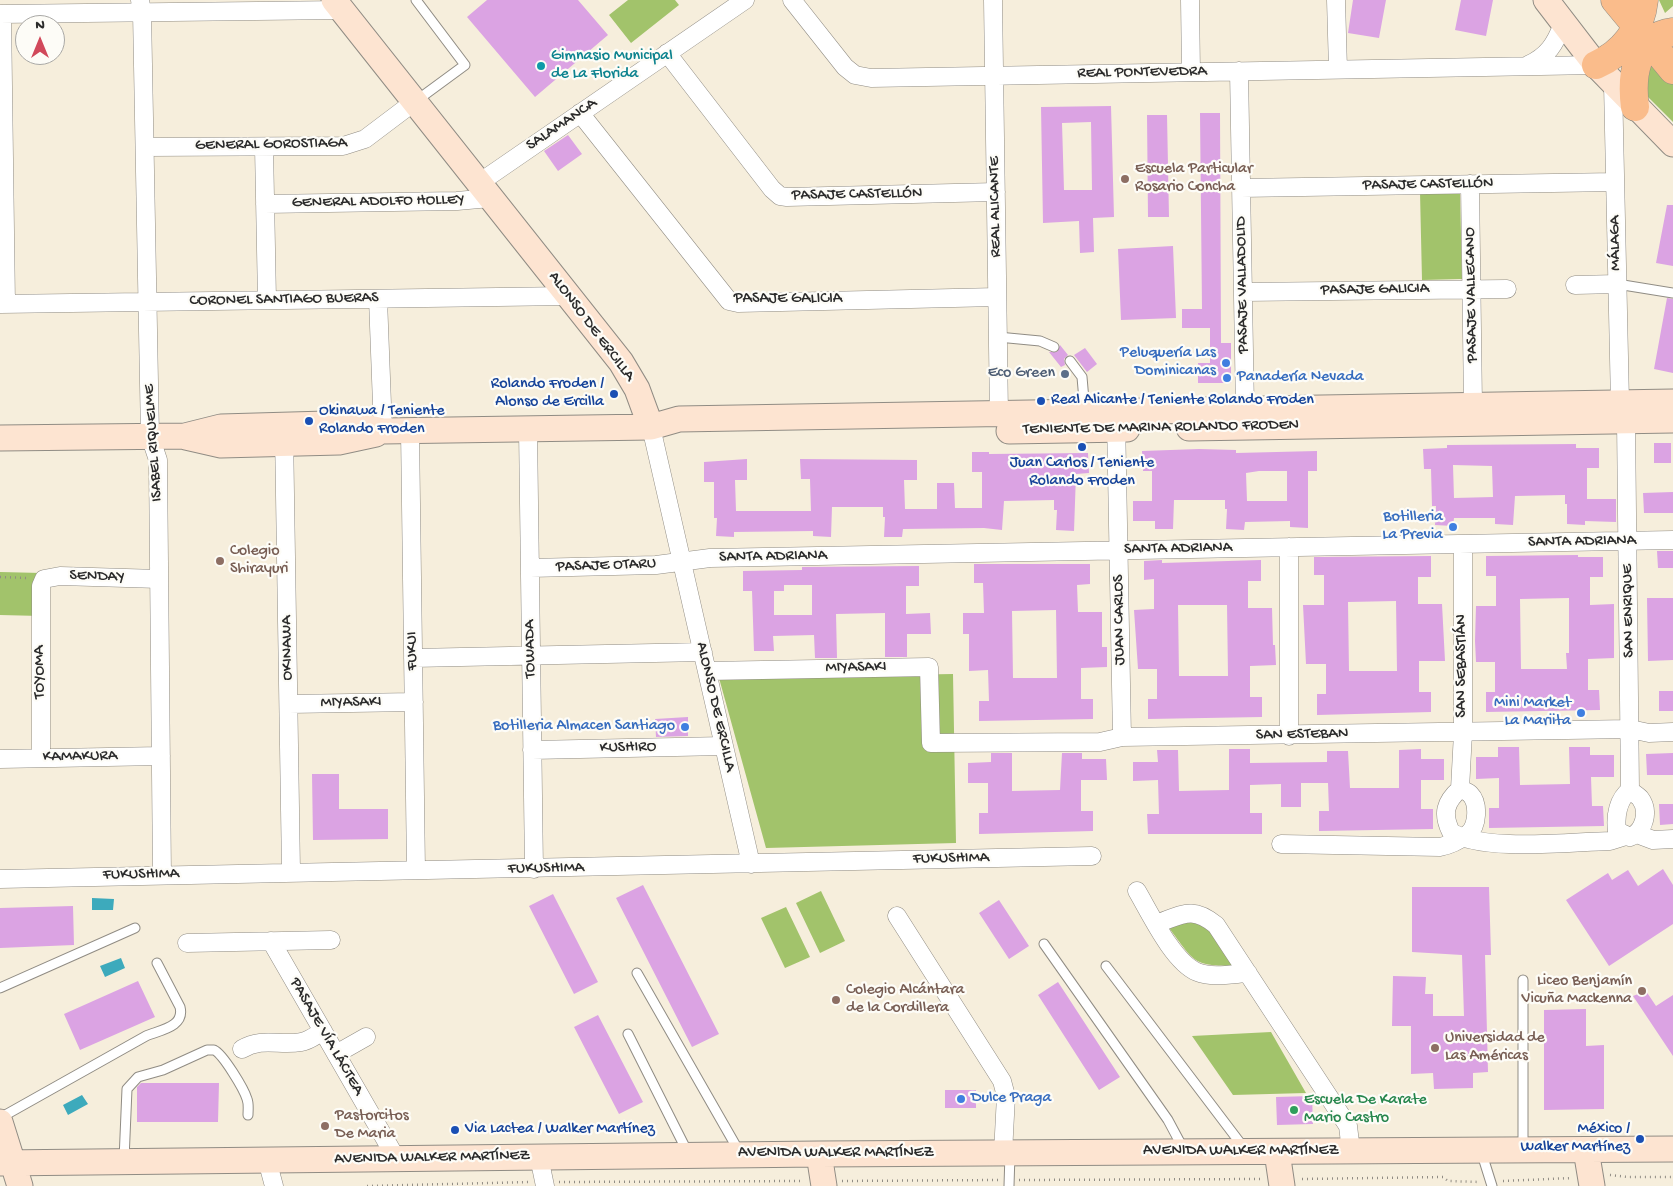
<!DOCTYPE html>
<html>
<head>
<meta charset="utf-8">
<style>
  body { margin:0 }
  #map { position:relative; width:1673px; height:1186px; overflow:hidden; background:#f6eedc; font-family:"Gochi Hand",sans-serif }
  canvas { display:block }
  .north { position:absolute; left:15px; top:15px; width:50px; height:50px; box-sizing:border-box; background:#fdfcf7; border:1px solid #a9a8a5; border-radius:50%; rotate:0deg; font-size:14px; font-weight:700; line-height:20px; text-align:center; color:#2b2b2b }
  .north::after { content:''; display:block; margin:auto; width:18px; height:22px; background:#d1495b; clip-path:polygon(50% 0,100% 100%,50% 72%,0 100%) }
</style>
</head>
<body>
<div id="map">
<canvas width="1673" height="1186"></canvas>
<div class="north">N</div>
</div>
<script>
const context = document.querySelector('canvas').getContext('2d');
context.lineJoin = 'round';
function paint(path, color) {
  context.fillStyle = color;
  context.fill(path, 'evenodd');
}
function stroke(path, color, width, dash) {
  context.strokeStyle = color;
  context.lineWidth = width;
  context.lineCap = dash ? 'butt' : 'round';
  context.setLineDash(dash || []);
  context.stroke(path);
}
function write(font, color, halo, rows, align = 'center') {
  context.font = font + ' "Gochi Hand",sans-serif';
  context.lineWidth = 4.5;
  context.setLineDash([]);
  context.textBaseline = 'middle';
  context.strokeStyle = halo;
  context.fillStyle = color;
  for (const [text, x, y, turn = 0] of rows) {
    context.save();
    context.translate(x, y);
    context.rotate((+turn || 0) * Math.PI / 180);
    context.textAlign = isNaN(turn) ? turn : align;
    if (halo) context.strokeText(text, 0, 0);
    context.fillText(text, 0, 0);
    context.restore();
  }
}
const green = new Path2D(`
  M628 0H675L679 5 631 43 609 15Z
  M1659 0H1673V6L1665 13Z
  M1650 58 1673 84V122L1648 97 1644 67Z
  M1460 191 1462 279 1422 280 1420 192Z
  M0 572 42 573 41 616 0 615Z
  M953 674 956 843 766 848 719 678Z
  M821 891 845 941 820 953 796 903Z
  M786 907 810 957 785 968 761 918Z
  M1192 918 1206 923 1236 966C1192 966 1195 962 1169 928Z
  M1271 1032 1306 1093 1233 1095 1192 1036Z`);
const water = new Path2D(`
  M92 898 114 899 113 910H92Z
  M121 958 125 968 105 977 100 966Z
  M82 1095 88 1104 68 1115 63 1105Z`);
const building = new Path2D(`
  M487 0H578L608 35 535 97 467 17Z
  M1353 0H1386L1379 38 1348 33Z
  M1461 0H1493L1486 36 1455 30Z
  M1111 106 1114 217 1093 218 1094 252 1080 253 1079 221 1043 223 1041 107ZM1091 122 1092 190H1064L1062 123Z
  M1200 113H1220L1221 343H1231V383H1198V363H1210V328H1182V309H1202Z
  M1147 115H1167L1169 217H1148Z
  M568 135 582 154 558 171 544 151Z
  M1667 205H1673V266L1656 263Z
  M1173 246 1176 318 1121 320 1118 249Z
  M1667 298 1673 299V373L1654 369Z
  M1060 345 1068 355 1064 359 1065 365 1061 367 1049 352H1057Z
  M1085 348 1097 364 1087 372 1074 355Z
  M1654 443H1671V463H1654Z
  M1576 444V448H1599V468H1587V499H1616V522L1585 521V525L1567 524V504H1565V495L1515 496 1513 525 1495 524V518H1454L1453 526 1435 525 1436 506H1432L1431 469H1424L1423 449 1447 448V445ZM1453 465 1492 466 1493 497 1454 498Z
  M1199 449 1236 450V453L1317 451V471H1308V528L1290 527V521L1245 522 1244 530 1226 529 1227 509H1225V500H1174L1173 529H1155V521H1133V501H1152V471H1143L1142 451ZM1259 471H1287V501H1247L1246 473Z
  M972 452H989V454L1088 453 1089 473 1076 474 1074 531 1056 530 1057 510H1054V500L1004 501 1002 530 984 528 903 529 902 537H884L885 517H883V507H832L831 537 813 536V531L734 532V537L716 536 717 518H714V482H704V462L747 459V480H735L736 511H811L810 479H801L800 459 917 460V480H904L905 509H937V483H954L955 508H982V472H972Z
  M1673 492V513H1644L1643 493Z
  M1657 551H1673V568H1658Z
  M1578 555V557H1603V577H1590V605L1614 604V658L1588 659V690H1599L1600 710 1486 712V692H1495V662H1476L1475 641 1476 606H1496V576H1486V556ZM1569 598V653H1566L1567 669H1521L1520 599Z
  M1431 556V577H1418V604H1442L1445 661H1419V692H1431V712L1317 715V694H1326V664H1306L1303 605H1324V575H1314V557ZM1396 601 1397 671H1349L1348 602Z
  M1162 560V563L1261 560V581H1248V608H1272L1273 645H1275L1276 665 1250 666V697H1262V717L1148 719V699H1157V669H1138L1134 610 1154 609V579L1144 580V561ZM1178 605H1227L1228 676H1179Z
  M974 564H1090V584L1077 585 1078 612H1102V647H1107V667L1081 668V699H1093V719L979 721V701H989L988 670 969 671V634H963V613H984L983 583H974ZM1056 610 1057 678H1013L1012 611Z
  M919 566V586H906V614L930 613 931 634H907V657H885V613L836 614 837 658H815L814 635 773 636 774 651H754L752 591H743V571L802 570V567ZM784 585H812V615H774V591H784Z
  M1647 598H1673V660L1648 661Z
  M1659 691H1673V711H1659Z
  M688 717V736L656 737 655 719Z
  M1498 747H1519L1520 785 1570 784 1569 747H1590V755H1614V777H1591L1592 806H1603L1604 826 1489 828V808H1499V778L1476 779V757H1498Z
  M1229 749H1250V763L1327 762V751H1348L1350 788H1399V750L1421 749V759H1444V780H1421V809H1433V829L1319 831V811H1329L1328 783H1301V807H1281V784L1250 785V813H1262V834H1148L1147 814H1159L1158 780 1133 781V762H1158L1157 750H1178L1179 791 1229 790Z
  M991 753H1012V791L1060 790 1062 753H1082V759H1106L1107 780H1081V811H1093V831L979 834V813H988V783H968V763L991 762Z
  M1673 753V775H1647L1646 754Z
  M312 774H339V809H388V839L313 840Z
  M1659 804H1673V824L1660 825Z
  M1663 869 1673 885V924L1609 966 1566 900 1608 873 1612 880 1628 870 1638 886Z
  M643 885 719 1034 692 1047 616 898Z
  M1412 887H1489L1491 955H1485L1488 1072 1473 1073V1088L1434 1089 1433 1073 1411 1074V1026H1392L1393 976 1426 977 1425 994H1433V1016H1464L1462 955 1412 952Z
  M553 894 598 982 574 994 529 906Z
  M999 900 1029 946 1009 959 979 913Z
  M73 906 74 945 0 948V908Z
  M138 981 155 1017 80 1050 64 1014Z
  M1058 982 1120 1077 1099 1090 1038 995Z
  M1646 991 1656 1006 1673 995V1056L1633 996Z
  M1586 1009V1046L1604 1045V1109L1544 1110V1010Z
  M598 1015 643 1102 619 1114 574 1027Z
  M141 1083H219L218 1122H137V1087Z
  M945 1090H976V1108H945Z
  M1312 1096 1313 1124 1277 1125 1276 1097Z`);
const path = new Path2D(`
  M0 577 27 578
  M1610 1175 1628 1177H1673
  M1302 1179 1443 1177 1448 1181 1480 1182
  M1019 1180 1261 1179
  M842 1181 999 1180
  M1503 1181 1572 1178
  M559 1182 804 1181
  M367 1186 529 1182`);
const lane = new Path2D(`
  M416 101 465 65 416 0
  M1617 284 1673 293
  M998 337 1040 341 1054 347
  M1070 361 1082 377 1085 412
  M1044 944 1168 1120 1183 1148
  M1106 966 1244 1148
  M637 973 740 1153
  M0 988 135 928
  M628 1034 688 1153
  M0 1118 146 1036C160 1030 185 1027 180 1007L157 963
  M1523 1149V980
  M1481 1151 1492 1186
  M124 1160 127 1089 138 1077 163 1070 207 1050H214C223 1054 244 1089 247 1099 249 1104 248 1110 248 1115
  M1009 1186 1010 1154`);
const street = new Path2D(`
  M140 0 142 12 150 436 158 460 162 875
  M792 0 845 67 855 75 871 78 1596 65
  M993 0 999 414
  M1190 0 1191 72
  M1336 0 1338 69
  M0 14 342 10
  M2 14 6 304
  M667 53 772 189 780 196 787 197 996 192
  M1528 65C1548 56 1555 44 1563 24
  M1239 71 1245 409
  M1613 84 1620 403 1626 421 1630 790
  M580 113 729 301 738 303 997 297
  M145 147 343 146 365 139 414 102
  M264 147 267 300
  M479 183 745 0
  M1470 184 1473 405
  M1241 188 1615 182
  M265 204 457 201 490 198
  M1575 285 1617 284
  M1243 292 1507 289
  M378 299 383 431
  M0 304 569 296
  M1116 418 1122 737
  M651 427 751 864
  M528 429 534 869
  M410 431 416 870
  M284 432 291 871
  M1463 544V733L1460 789C1445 802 1442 814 1451 832 1483 852 1569 842 1610 841L1626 836
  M1289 547V736
  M530 568 656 565 710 558 1673 540
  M413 658 703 652
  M707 671 929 667 931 743 1100 742 1122 737 1630 729 1649 733 1673 732
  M289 704 414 702
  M532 750 724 746
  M41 758V586L44 579 60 576 159 579
  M0 759 161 756
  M1630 790C1633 793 1637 795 1640 798 1650 811 1644 832 1630 837L1617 831C1615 816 1618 799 1630 790Z
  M1637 834 1653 840 1673 839
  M1281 844 1440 847C1450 845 1460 840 1468 834 1478 826 1479 803 1470 794 1468 792 1463 790 1460 789
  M0 879 1092 856
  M1137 891C1150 913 1173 962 1197 972 1212 978 1232 974 1248 973
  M897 916 1002 1081 1006 1096 1003 1153
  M1156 924C1182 915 1192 905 1216 925L1348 1126 1351 1151
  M271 941 396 1158
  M187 943 331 940
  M242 1049C262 1037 280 1046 301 1042 309 1041 316 1035 323 1031
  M336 1054 366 1037
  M539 1157 545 1186
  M267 1160 274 1186`);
const secondary = new Path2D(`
  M334 0 621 362 637 389 651 427
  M1546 0 1596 65 1673 144
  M1189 428 1673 420
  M1009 431 1127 429
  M186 437 221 445 339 442 376 434
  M0 438 185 436 221 427 326 424 355 425 383 431 651 427 679 419 1673 402
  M0 1122 20 1186
  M1586 1150 1592 1186
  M1277 1152 1282 1186
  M819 1154 824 1186
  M0 1163 819 1154 1673 1149`);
const primary = new Path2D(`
  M1615 0 1673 70
  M1596 65C1623 53 1641 30 1644 0
  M1635 107C1631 77 1635 37 1673 32`);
const markers = [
  [541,66,5,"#0f9aa8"],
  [1125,179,5,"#8d6e63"],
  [1226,363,5,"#3f7fe0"],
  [1065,374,5,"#5c6f8a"],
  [1227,378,5,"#3f7fe0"],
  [614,394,5,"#1a4fb4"],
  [1041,401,5,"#1a4fb4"],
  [309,421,5,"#1a4fb4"],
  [1082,447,5,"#1a4fb4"],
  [1453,527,5,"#3f7fe0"],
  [220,561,5,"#8d6e63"],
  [1581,713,5,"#3f7fe0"],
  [685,727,5,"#3f7fe0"],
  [1642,991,5,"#8d6e63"],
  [836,1000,5,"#8d6e63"],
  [1435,1048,5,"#8d6e63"],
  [961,1099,5,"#3f7fe0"],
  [1294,1110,5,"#2e9e5b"],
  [325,1126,5,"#8d6e63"],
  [455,1130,5,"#1a4fb4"],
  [1640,1139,5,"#1a4fb4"]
];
const cultureNames = [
  ["Gimnasio Municipal",551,57],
  ["de La Florida",551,75]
];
const streetNames = [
  ["REAL PONTEVEDRA",1142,73,-1],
  ["SALAMANCA",562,125,-34],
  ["GENERAL GOROSTIAGA",271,145,-1],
  ["PASAJE CASTELLÓN",1428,185,-1],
  ["PASAJE CASTELLÓN",857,195,-1],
  ["GENERAL ADOLFO HOLLEY",378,202,-1],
  ["REAL ALICANTE",996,207,-91],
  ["MÁLAGA",1616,243,-91],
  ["PASAJE VALLADOLID",1243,285,-91],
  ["PASAJE GALICIA",1375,290,-1],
  ["PASAJE VALLECANO",1472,295,-91],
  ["CORONEL SANTIAGO BUERAS",284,300,-1],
  ["PASAJE GALICIA",788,300],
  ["ALONSO DE ERCILLA",591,327,53],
  ["TENIENTE DE MARINA ROLANDO FRODEN",1161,428,-1],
  ["ISABEL RIQUELME",154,443,-94],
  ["SANTA ADRIANA",1582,542,-1],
  ["SANTA ADRIANA",1178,549,-1],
  ["SANTA ADRIANA",773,557,-1],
  ["PASAJE OTARU",606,566,-2],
  ["SENDAY",97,577,2],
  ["SAN ENRIQUE",1629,611,-91],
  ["JUAN CARLOS",1120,620,-91],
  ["OKINAWA",288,648,-91],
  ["TOWADA",531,649,-91],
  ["FUKUI",413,651,-91],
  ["SAN SEBASTIÁN",1463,666,-90],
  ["MIYASAKI",856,668,-1],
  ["TOYOMA",41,672,-90],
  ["MIYASAKI",351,703,-1],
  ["ALONSO DE ERCILLA",715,707,77],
  ["SAN ESTEBAN",1302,735,-1],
  ["KUSHIRO",628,748,-1],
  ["KAMAKURA",80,757,-1],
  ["FUKUSHIMA",951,859,-1],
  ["FUKUSHIMA",546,869,-1],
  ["FUKUSHIMA",141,875,-1],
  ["PASAJE VÍA LÁCTEA",326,1037,60],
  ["AVENIDA WALKER MARTÍNEZ",1241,1152],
  ["AVENIDA WALKER MARTÍNEZ",836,1154],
  ["AVENIDA WALKER MARTÍNEZ",432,1158,-1]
];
const educationNames = [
  ["Escuela Particular",1135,170],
  ["Rosario Concha",1135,188],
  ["Colegio",230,552],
  ["Shirayuri",230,570],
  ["Liceo Benjamín",1632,982,"right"],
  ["Vicuña Mackenna",1632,1000,"right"],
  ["Colegio Alcántara",846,991],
  ["de la Cordillera",846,1009],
  ["Universidad de",1445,1039],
  ["Las Américas",1445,1057],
  ["Pastorcitos",335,1117],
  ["De Maria",335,1135]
];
const shopNames = [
  ["Peluquería Las",1216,354],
  ["Dominicanas",1216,372],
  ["Panadería Nevada",1237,378,"left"],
  ["Botilleria",1443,518],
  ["La Previa",1443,536],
  ["Mini Market",1571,704],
  ["La Mariita",1571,722],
  ["Botilleria Almacen Santiago",675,727],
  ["Dulce Praga",971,1099,"left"]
];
const serviceNames = [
  ["Eco Green",1055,374]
];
const transitNames = [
  ["Rolando Froden /",604,385,"right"],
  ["Alonso de Ercilla",604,403,"right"],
  ["Real Alicante / Teniente Rolando Froden",1051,401],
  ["Okinawa / Teniente",319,412],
  ["Rolando Froden",319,430],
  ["Juan Carlos / Teniente",1082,464,"center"],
  ["Rolando Froden",1082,482,"center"],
  ["Via Lactea / Walker Martínez",465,1130],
  ["México /",1630,1130,"right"],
  ["Walker Martínez",1630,1148,"right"]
];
const leisureNames = [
  ["Escuela De Karate",1304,1101],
  ["Mario Castro",1304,1119]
];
paint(green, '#a2c36b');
paint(water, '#3daabc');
paint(building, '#dba3e3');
stroke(lane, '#908c84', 11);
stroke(street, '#908c84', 19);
stroke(secondary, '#908c84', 27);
stroke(primary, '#908c84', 29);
stroke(path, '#908c84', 2.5, [1, 4]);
stroke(lane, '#fff', 9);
stroke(street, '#fff', 18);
stroke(secondary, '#fde4d1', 25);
stroke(primary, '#fabc8b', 28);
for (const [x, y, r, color] of markers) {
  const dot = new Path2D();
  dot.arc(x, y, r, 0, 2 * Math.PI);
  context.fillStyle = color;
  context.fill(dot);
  stroke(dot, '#fdfcf7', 2);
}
write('16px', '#0d838f', '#fdfcf7', cultureNames, 'left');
write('16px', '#2b2b2b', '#fdfcf7', streetNames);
write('16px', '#785e54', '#fdfcf7', educationNames, 'left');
write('16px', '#366cbe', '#fdfcf7', shopNames, 'right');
write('16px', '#4e5e75', '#fdfcf7', serviceNames, 'right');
write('16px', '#164399', '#fdfcf7', transitNames, 'left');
write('16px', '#27864d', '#fdfcf7', leisureNames, 'left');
</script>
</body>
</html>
